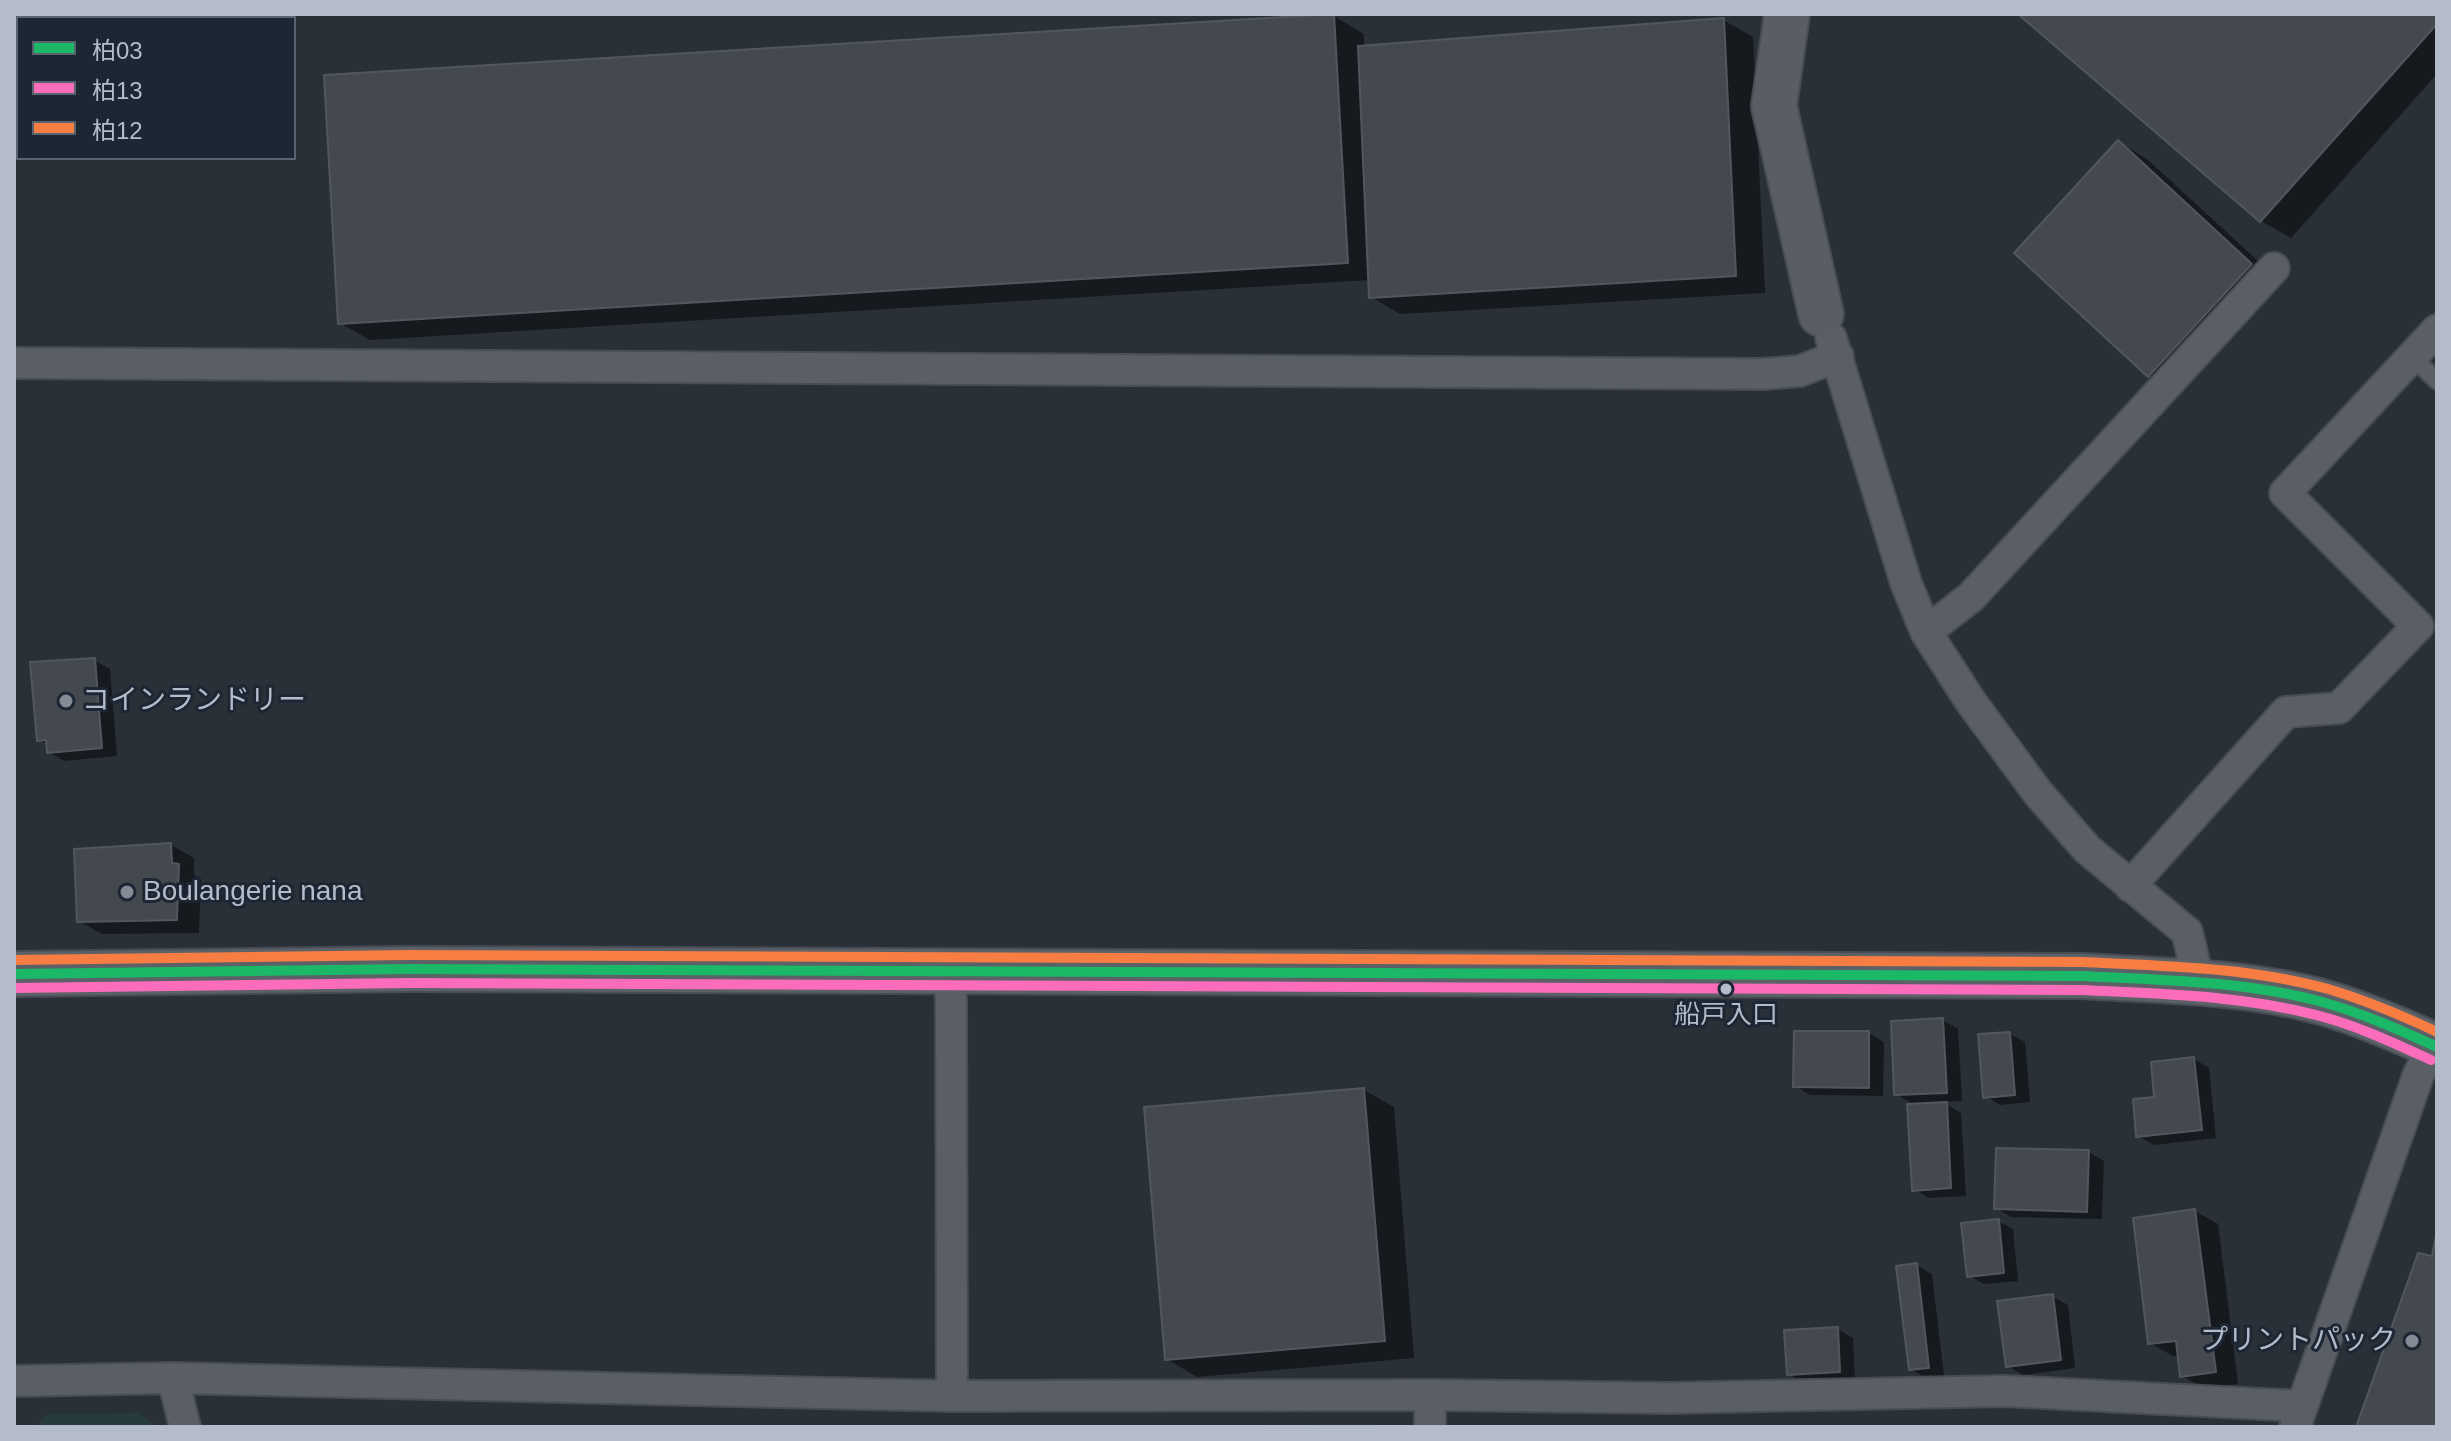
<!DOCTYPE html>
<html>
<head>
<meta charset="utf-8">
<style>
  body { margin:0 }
  #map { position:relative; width:2451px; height:1441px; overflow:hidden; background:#2a3038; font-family:Helvetica,"Noto Sans JP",sans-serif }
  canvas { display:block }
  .frame { position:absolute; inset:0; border:16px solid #b4bcc9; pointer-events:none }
  .legend { position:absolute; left:16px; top:16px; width:280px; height:144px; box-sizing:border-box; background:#1d2633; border:2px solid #59626f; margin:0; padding:10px 14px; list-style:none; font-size:24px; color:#b4bcc9 }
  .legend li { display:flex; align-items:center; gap:16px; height:40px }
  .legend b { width:40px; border:2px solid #59626f }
</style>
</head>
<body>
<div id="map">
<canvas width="2451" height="1441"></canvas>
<div class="frame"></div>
<ul class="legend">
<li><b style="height:10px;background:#1ab867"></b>柏03</li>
<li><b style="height:10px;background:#fb6dba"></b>柏13</li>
<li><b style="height:10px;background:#f77d43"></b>柏12</li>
</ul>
</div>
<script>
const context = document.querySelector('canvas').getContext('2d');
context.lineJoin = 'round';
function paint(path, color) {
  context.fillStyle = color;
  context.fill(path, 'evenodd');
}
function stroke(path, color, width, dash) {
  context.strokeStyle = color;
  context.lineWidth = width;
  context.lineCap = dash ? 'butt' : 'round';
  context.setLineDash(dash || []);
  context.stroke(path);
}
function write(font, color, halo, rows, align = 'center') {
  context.font = font + ' Helvetica,"Noto Sans JP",sans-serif';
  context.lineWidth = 6;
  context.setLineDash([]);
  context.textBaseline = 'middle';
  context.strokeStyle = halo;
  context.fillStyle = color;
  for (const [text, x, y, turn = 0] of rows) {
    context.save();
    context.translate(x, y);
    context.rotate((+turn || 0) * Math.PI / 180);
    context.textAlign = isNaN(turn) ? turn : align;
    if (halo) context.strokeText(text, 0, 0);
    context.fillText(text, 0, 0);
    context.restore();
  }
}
const green = new Path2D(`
  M139 1413 157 1427H35L46 1414Z
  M1377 1424 1380 1427H1188V1425Z`);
const shadow = new Path2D(`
  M2021 14H2437V74L2291 238 2261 221Z
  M1334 16 1364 34V47L1723 20 1753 37 1765 293 1400 314 1371 297 1370 280 370 340 340 323Z
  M2119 142 2148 160 2281 282 2179 393 2149 375Z
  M94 660 110 669 117 756 64 761 49 752 48 745 39 739Z
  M171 845 194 858V875L201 879 199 933 102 934 79 921Z
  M1943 1020 1958 1029 1962 1101 1942 1102 1961 1113 1966 1196 1929 1198 1914 1189 1916 1106 1896 1094Z
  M1869 1033 1884 1042 1883 1096 1810 1095 1795 1086Z
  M2010 1034 2025 1042 2030 1102 2000 1105 1985 1096Z
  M2194 1059 2209 1068 2216 1138 2154 1145 2138 1136 2156 1099Z
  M1364 1090 1394 1107 1414 1358 1197 1377 1167 1359Z
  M2089 1152 2104 1161 2102 1219 2011 1217 1996 1208Z
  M2195 1211 2218 1224 2238 1384 2205 1389 2182 1376 2180 1355 2173 1356 2150 1343Z
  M1998 1221 2013 1229 2018 1281 1984 1284 1969 1276Z
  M1916 1265 1932 1274 1944 1376 1926 1378 1910 1369Z
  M2052 1296 2068 1305 2075 1368 2023 1375 2008 1366Z
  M1838 1329 1853 1338 1855 1380 1804 1383 1789 1374Z`);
const building = new Path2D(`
  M1334 14 1348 263 338 324 324 75Z
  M2018 14H2437V24L2260 222Z
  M1724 18 1736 276 1369 298 1358 46Z
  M2118 140 2252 264 2148 377 2014 253Z
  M95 658 102 748 47 753 46 740 37 741 30 662Z
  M171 843 172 863 179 864 177 920 77 922 74 849Z
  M1943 1018 1947 1093 1894 1095 1891 1021Z
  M1794 1031H1869V1088L1793 1087Z
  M2010 1032 2015 1095 1983 1098 1978 1034Z
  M2194 1057 2202 1130 2136 1137 2133 1099 2154 1097 2151 1062Z
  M1364 1088 1385 1341 1165 1360 1144 1107Z
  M1947 1102 1951 1188 1912 1191 1907 1104Z
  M1996 1148 2089 1150 2087 1212 1994 1209Z
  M2195 1209 2216 1372 2180 1377 2176 1341 2148 1344 2133 1218Z
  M1999 1219 2004 1273 1967 1277 1961 1223Z
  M2437 1231V1427H2356L2418 1253 2432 1256Z
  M1917 1263 1929 1368 1909 1370 1896 1266Z
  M2053 1294 2061 1360 2006 1367 1997 1301Z
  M1838 1327 1840 1372 1787 1375 1784 1330Z`);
const lane = new Path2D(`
  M2412 357 2437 381`);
const street = new Path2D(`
  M1831 338 1906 583 1926 632 1971 702 2038 793 2087 849 2187 932 2199 983
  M14 363 1763 374 1800 371 1838 356
  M1926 632 1971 597 2274 268
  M2130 886 2286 712 2339 708 2418 626 2285 493 2437 330
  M948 972 951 999 952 1396
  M173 1378 185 1427
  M14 1381 173 1378 952 1396 1430 1395 1670 1398 2004 1391 2302 1406
  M1430 1427V1395
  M2295 1427 2419 1073 2437 1042`);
const secondary = new Path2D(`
  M1787 14 1774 106 1821 314`);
const primary = new Path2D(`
  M14 974 409 969 2082 976C2162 981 2245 981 2322 1002 2361 1013 2400 1030 2437 1047`);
const bus1 = new Path2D(`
  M14 974 409 969 2082 976C2162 980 2244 981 2322 1002 2362 1013 2400 1030 2437 1047`);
const bus2 = new Path2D(`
  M14 988 409 983 2082 990C2160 994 2239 995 2316 1015 2356 1025 2394 1043 2431 1060`);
const bus3 = new Path2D(`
  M14 960 409 955 2082 962C2164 966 2248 967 2328 989 2365 1000 2401 1015 2437 1032`);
const markers = [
  [66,701,8,"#848b96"],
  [127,892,8,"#848b96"],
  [1726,989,7,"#b4bcc9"],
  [2412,1341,8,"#848b96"]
];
const busNames = [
  ["船戸入口",1726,1016]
];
const poiNames = [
  ["コインランドリー",82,701],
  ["Boulangerie nana",143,892],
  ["プリントパック",2396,1341,"right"]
];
paint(green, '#273a3e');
paint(shadow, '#0007');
paint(building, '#444950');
stroke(building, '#52575f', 2);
stroke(lane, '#484c53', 20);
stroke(street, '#484c53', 34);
stroke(secondary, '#484c53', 48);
stroke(primary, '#484c55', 48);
stroke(lane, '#5a5e66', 16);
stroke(street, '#5a5e66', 30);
stroke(secondary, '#595d64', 44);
stroke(primary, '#5c6168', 44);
stroke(bus1, '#1ab867', 10);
stroke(bus2, '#fb6dba', 10);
stroke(bus3, '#f77d43', 10);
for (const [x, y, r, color] of markers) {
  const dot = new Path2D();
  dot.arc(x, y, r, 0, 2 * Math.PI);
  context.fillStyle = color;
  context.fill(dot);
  stroke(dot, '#1d2633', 3);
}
write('26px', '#b4bcc9', '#1d2633', busNames);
write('28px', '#b4bcc9', '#1d2633', poiNames, 'left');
</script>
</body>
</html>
